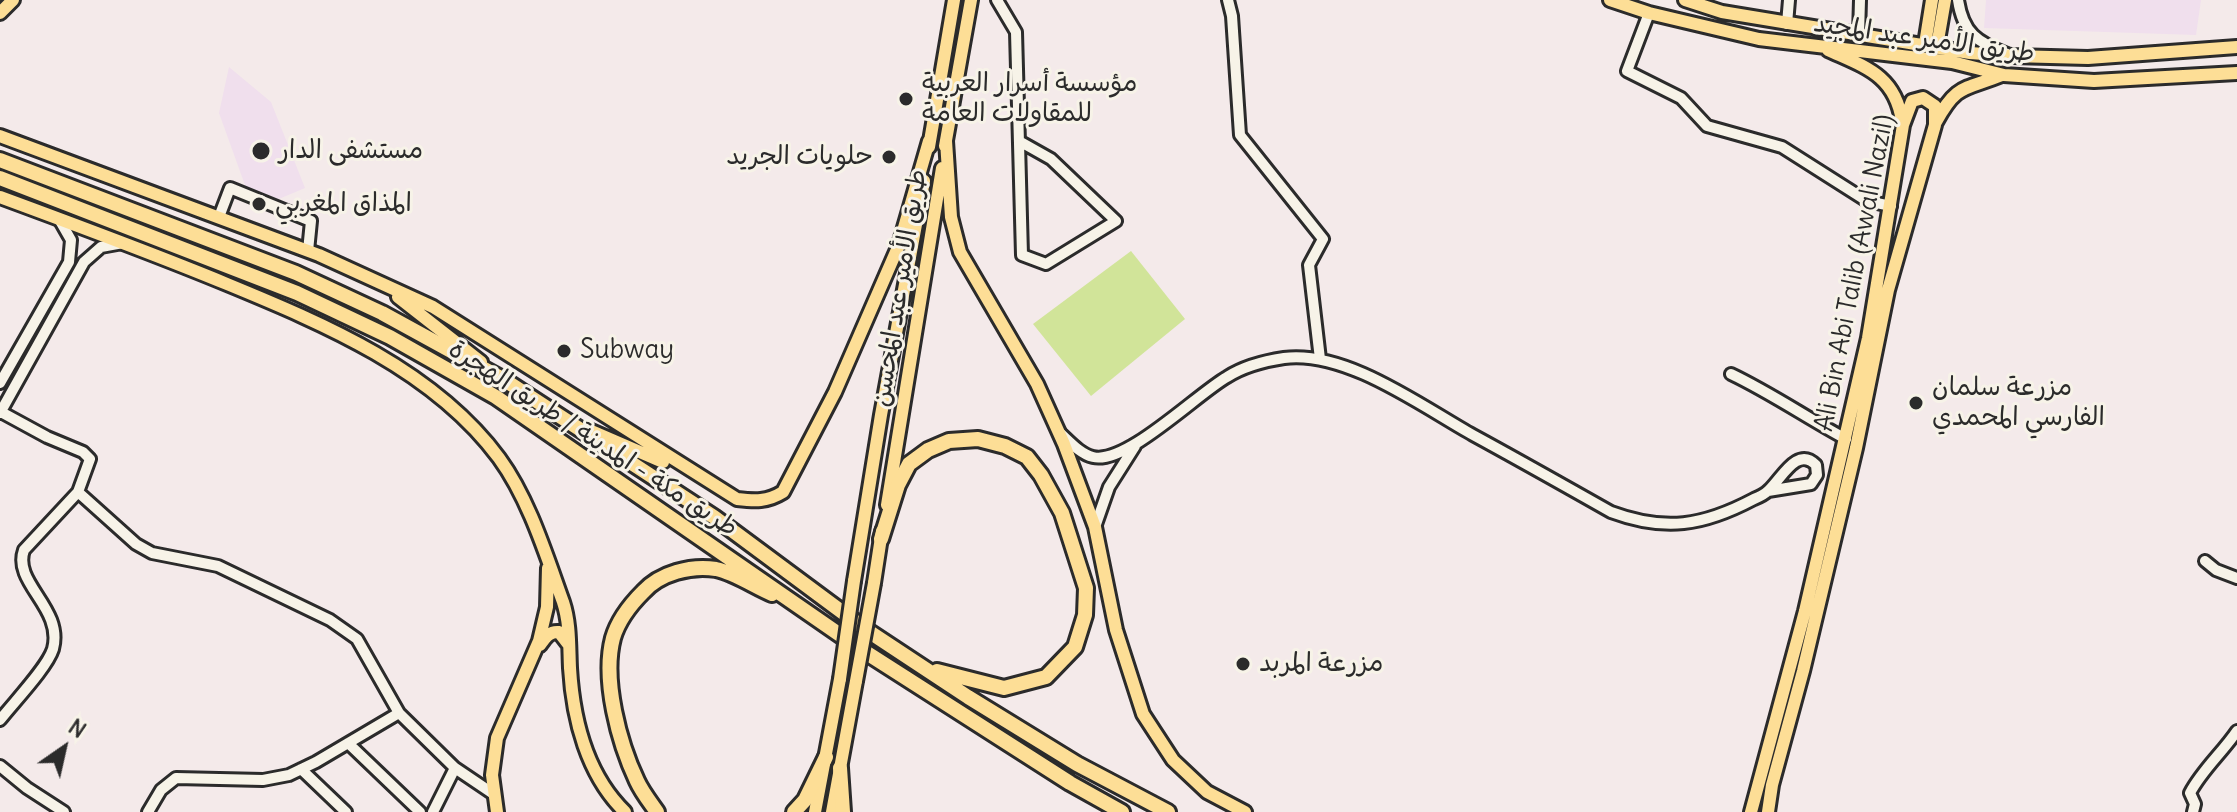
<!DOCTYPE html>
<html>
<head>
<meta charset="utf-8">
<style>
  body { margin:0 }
  #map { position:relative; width:2237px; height:812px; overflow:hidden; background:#f4eaea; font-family:Delius,sans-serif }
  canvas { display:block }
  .north { position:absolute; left:24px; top:708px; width:80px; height:80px; -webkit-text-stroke:6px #f7f3e8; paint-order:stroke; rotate:34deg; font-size:22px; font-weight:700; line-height:32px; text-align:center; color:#2b2b2b }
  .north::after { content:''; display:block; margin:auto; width:28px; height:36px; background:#2b2b2b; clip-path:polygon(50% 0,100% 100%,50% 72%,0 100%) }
</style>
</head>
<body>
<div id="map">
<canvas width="2237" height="812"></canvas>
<div class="north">N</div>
</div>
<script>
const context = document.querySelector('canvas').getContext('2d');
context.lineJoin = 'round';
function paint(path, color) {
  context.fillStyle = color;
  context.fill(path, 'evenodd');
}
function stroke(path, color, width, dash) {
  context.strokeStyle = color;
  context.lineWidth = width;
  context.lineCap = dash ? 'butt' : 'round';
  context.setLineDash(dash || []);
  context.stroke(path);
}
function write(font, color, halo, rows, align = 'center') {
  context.font = font + ' Delius,"Playpen Sans Arabic",sans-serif';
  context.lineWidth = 6;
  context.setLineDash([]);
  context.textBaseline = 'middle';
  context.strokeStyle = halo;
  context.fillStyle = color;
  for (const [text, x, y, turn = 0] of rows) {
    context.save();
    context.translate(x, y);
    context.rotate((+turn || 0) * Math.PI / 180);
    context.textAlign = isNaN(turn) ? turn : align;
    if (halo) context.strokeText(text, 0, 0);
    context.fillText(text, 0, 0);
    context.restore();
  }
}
const built = new Path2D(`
  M1986 0H2201L2196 35 1984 28Z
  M229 67 271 102 305 188 274 201 246 188 219 113Z`);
const green = new Path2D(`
  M1131 251 1185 319 1091 396 1033 324Z`);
const minor = new Path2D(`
  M997 0 1016 32 1022 255 1046 264 1116 221 1051 159 1019 141
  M1228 0 1232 16 1240 135 1323 239 1309 265 1320 359
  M1958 0C1963 33 1977 42 2007 54
  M1649 13 1627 71 1681 98 1707 126 1782 147 1867 201 1891 206
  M1787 24 1789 0
  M1859 34 1860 0
  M219 217 230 188 311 221 308 251
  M1731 374C1771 393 1807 418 1846 439
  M0 383 69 262 71 240 59 219
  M0 413 84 262 101 247 123 243
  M1059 432C1069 441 1080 454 1093 457 1126 465 1197 394 1227 377 1244 366 1264 361 1284 358 1346 350 1421 406 1473 435 1519 460 1565 486 1611 512 1665 532 1703 526 1754 499 1759 497 1765 494 1769 490 1782 478 1797 446 1816 465L1817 475 1811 484 1768 491
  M78 492 136 544 152 553 218 566 330 620 357 639 399 713 455 768 495 795
  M1095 527 1109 487 1135 446
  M2205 561 2216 570 2237 578
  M0 720C13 703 47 668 53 649 64 608 12 583 24 550L78 492 90 459 83 452 47 437 1 412
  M348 743 420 812
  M0 766 27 788 64 812
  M301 769 346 812
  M148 812 161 790 176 778 263 780 289 775 316 762 399 713
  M433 812 455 768
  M2193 812 2195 804 2190 793C2202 770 2222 753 2237 731`);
const major = new Path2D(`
  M1610 0 1649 13 1759 39 1952 62 2004 75 2094 81 2237 73
  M1685 0 1722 12 1970 53 2012 56 2088 58 2237 47
  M0 13 13 0
  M1925 44 1932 0
  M1937 46 1945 0
  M1828 50C1865 67 1895 75 1902 121
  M1936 122C1957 83 1965 90 2002 75
  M0 136 319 255 433 307 737 499C755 501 767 502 783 492L835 392 899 245 929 141
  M946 141 951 217 960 252 1037 384 1064 444 1095 527 1116 630 1143 714 1173 760 1207 792 1245 812
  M945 146 971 0
  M929 147 954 0
  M0 197C76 225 152 253 227 284 324 324 434 370 499 458 529 499 546 555 563 602 570 623 569 646 570 668 573 719 587 775 625 812
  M398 297 481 362
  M589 430 663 462
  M887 505 942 168
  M854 581 881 415 924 181
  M874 583 882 531
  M540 645C545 638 549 631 559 632L569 645
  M497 812 492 775 497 738 539 641 547 607 548 568
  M815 812 840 679
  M832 812 856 681
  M1751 812 1805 611 1868 338 1903 125 1912 101 1923 98 1935 106V125L1888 290 1856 448 1803 671 1772 785 1768 812`);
const highway = new Path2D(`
  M0 160 296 273 382 313 506 381 714 517 865 629 968 697 1077 764 1168 812
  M0 178 297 293 390 337 496 397 859 648 1070 783 1122 812
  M881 539 898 485 909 464 928 450 949 441 978 439 1005 446 1027 457 1041 475 1062 513 1086 588 1085 615 1075 647 1046 677 1004 688 937 671
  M840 768 843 812
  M657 812C650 802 642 792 637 781 619 743 602 680 613 638 618 621 631 604 643 592 660 573 691 565 716 569 735 573 755 587 772 594
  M794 812 805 800 826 757`);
const majorBridge = new Path2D(`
  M840 679 854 581
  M856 681 874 583`);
const markers = [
  [906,99,8,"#2b2b2b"],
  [261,151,10,"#2b2b2b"],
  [889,157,8,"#2b2b2b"],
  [259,204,8,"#2b2b2b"],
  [564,351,8,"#2b2b2b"],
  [1916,403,8,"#2b2b2b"],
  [1243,664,8,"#2b2b2b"]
];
const streetNames = [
  ["طريق الأمير عبد المجيد",1924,39,8],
  ["Ali Bin Abi Talib (Awali Nazil)",1855,273,-79],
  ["طريق الأمير عبد المحسن",900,288,-81],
  ["طريق مكة - المدينة / طريق الهجرة",593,439,33]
];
const poiNames = [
  ["مؤسسة أسرار العربية",922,84],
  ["للمقاولات العامة",922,114],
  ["مستشفى الدار",279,151],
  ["حلويات الجريد",873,157,"right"],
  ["المذاق المغربي",275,204],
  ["Subway",580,351],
  ["مزرعة سلمان",1932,388],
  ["الفارسي المحمدي",1932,418],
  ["مزرعة المربد",1259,664]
];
paint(built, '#f0dfed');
paint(green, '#d1e499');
stroke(minor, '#2b2b2b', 16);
stroke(major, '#2b2b2b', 18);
stroke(highway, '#2b2b2b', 20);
stroke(minor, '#f7f3e8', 10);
stroke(major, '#fdde96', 12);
stroke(highway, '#fdde96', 14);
stroke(majorBridge, '#2b2b2b', 18, []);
stroke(majorBridge, '#fdde96', 12);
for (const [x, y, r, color] of markers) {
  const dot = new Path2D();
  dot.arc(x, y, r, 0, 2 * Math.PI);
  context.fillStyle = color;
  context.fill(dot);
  stroke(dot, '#f7f3e8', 3);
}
write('26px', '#2b2b2b', '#f7f3e8', streetNames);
write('26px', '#2b2b2b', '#f7f3e8', poiNames, 'left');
</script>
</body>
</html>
